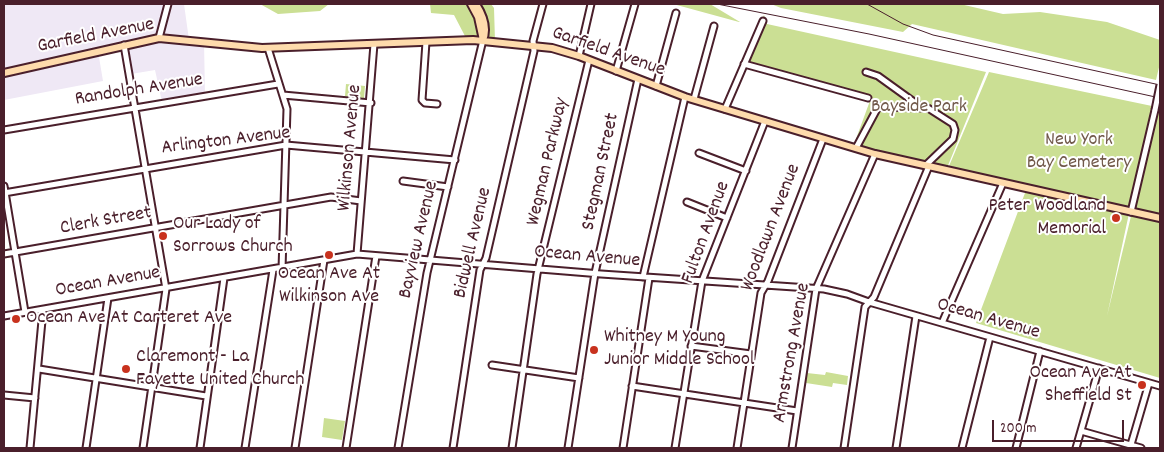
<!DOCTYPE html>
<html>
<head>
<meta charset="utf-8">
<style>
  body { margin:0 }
  #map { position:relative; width:1164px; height:452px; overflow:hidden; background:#fff; font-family:Dekko,sans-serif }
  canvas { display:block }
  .frame { position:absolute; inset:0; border:5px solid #4a1f2b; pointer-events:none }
  .scale { position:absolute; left:992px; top:420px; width:132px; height:22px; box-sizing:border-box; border:2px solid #4a1f2b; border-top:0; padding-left:6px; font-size:15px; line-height:18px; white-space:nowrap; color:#4a1f2b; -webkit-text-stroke:4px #fff; paint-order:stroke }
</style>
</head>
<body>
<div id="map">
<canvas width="1164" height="452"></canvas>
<div class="frame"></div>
<div class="scale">200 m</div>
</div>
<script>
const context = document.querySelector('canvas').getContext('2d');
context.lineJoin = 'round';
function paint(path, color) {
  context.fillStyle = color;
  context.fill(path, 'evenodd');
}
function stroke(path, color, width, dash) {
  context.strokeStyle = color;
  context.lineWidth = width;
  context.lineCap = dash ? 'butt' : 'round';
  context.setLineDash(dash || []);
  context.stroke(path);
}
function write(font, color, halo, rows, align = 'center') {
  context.font = font + ' Dekko,sans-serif';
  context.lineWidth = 4;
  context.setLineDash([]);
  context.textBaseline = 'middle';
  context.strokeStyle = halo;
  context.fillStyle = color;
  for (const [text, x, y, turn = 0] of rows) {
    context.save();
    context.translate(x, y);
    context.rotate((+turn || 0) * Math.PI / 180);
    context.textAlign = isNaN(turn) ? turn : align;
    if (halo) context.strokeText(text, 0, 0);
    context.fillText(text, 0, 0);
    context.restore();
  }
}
const built = new Path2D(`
  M4 4H184L189 40 204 41 205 95 162 102 155 70 131 74 125 44 98 51 103 81 4 100Z`);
const green = new Path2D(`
  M260 4H329L320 11 278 14Z
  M430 4H491L494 8 495 41 466 38 454 15 431 13Z
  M673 4H710L740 22H739Z
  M771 4H960L1003 14 1040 12 1107 22 1160 40V63L1156 80 912 24 903 32 781 8Z
  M764 15 767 24 986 72 947 168 853 147 871 98 744 62Z
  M989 72 1152 106 1107 316 1157 108 1160 109V378L976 323 1028 185 949 166Z
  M346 84 365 86 364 98 345 96Z
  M826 372 848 376 847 385 833 383 832 387 806 383 807 373 825 375Z
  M324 418 345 421 342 440 322 437Z`);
const minor = new Path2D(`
  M159 38 168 4
  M426 42 422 100 425 103 437 104
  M124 45 166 289 143 448
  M268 48 287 109 282 269
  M579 56 591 4
  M744 64 868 98
  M616 71 635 4
  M866 72 878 76 921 107
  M656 86 676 13
  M283 95 371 103
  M694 99 714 26
  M725 109 763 21
  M4 130 278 84
  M856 148 878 107 928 108 953 124 955 130 953 139 926 165
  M699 153 746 171
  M403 181 448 187
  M4 186 25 312
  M4 193 286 145 455 160
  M687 202 727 218
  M1131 212 1155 110
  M4 254 331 197 361 201
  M357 254 374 44
  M643 277 685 97
  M4 316 357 254 601 274 824 289 847 294 869 302 1160 386
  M942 323 1003 183
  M691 346 751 354
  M492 365 579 378
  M39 369 206 396
  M632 386 797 411
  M4 395 35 398
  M1081 431 1141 448
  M30 448 43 310
  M86 448 108 298
  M200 448 224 278
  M245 448 273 270
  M295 448 324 260
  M346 448 376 256
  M398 448 427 273 483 40
  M453 448 480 270 486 258 534 51 533 41 543 4
  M512 448 537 274 589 60
  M568 448 595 273 638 79
  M623 448 649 278
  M675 448 702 281 765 121
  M737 448 761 293 768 281 823 139
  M792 448 816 289 875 154
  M844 448 865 307 874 297 929 166
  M896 448 916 316
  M962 448 990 337
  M1016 448 1040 351
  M1076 448 1099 368
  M1130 448 1149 383`);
const major = new Path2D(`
  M471 4 478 17 483 40
  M476 4C483 15 488 28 483 40
  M4 73 159 38 262 48 473 40 552 48 579 56 685 97 875 154 1160 218`);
const tram = new Path2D(`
  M717 4 869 34 1160 98`);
const rail = new Path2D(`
  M867 4 903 24 933 35 1160 85`);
const minorBridge = new Path2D(`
  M1155 110 1160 85`);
const markers = [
  [1116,218,5,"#c8321e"],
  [163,236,5,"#c8321e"],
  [329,255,5,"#c8321e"],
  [16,319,5,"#c8321e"],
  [594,350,5,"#c8321e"],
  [126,369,5,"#c8321e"],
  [1142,385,5,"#c8321e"]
];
const streetNames = [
  ["Garfield Avenue",96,37,-11],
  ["Garfield Avenue",608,53,19],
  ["Randolph Avenue",139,91,-9],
  ["Arlington Avenue",226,142,-7],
  ["Wilkinson Avenue",351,148,-85],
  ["Wegman Parkway",549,162,-77],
  ["Stegman Street",602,172,-78],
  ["Clerk Street",106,222,-10],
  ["Woodlawn Avenue",772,228,-69],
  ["Fulton Avenue",707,233,-70],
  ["Bayview Avenue",420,240,-77],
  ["Bidwell Avenue",474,243,-77],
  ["Ocean Avenue",587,258,5],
  ["Ocean Avenue",108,283,-10],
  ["Ocean Avenue",988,320,16],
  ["Armstrong Avenue",793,353,-80]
];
const parkNames = [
  ["Bayside Park",919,108],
  ["New York",1079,141],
  ["Bay Cemetery",1079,164]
];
const poiNames = [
  ["Peter Woodland",1106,207,"right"],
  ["Memorial",1106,230,"right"],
  ["Our Lady of",173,225],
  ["Sorrows Church",173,248],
  ["Ocean Ave At",329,275,"center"],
  ["Wilkinson Ave",329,298,"center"],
  ["Ocean Ave At Carteret Ave",26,319],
  ["Whitney M Young",604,338],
  ["Junior Middle School",604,361],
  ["Claremont - La",136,358],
  ["Fayette United Church",136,381],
  ["Ocean Ave At",1132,374,"right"],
  ["Sheffield St",1132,397,"right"]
];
paint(built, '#efe8f5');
paint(green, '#cbdf94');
stroke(minor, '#4a1f2b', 9);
stroke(major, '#4a1f2b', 10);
stroke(minor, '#fff', 5);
stroke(major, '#fedbac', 6);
stroke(tram, '#4a1f2b', 1);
stroke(rail, '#4a1f2b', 1);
stroke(minorBridge, '#4a1f2b', 9, []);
stroke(minorBridge, '#fff', 5);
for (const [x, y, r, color] of markers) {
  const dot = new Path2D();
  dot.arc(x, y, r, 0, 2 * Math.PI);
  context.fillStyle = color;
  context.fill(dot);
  stroke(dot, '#fff', 2);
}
write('20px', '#4a1f2b', '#fff', streetNames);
write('20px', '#71594a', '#fff', parkNames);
write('20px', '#4a1f2b', '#fff', poiNames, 'left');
</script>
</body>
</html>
